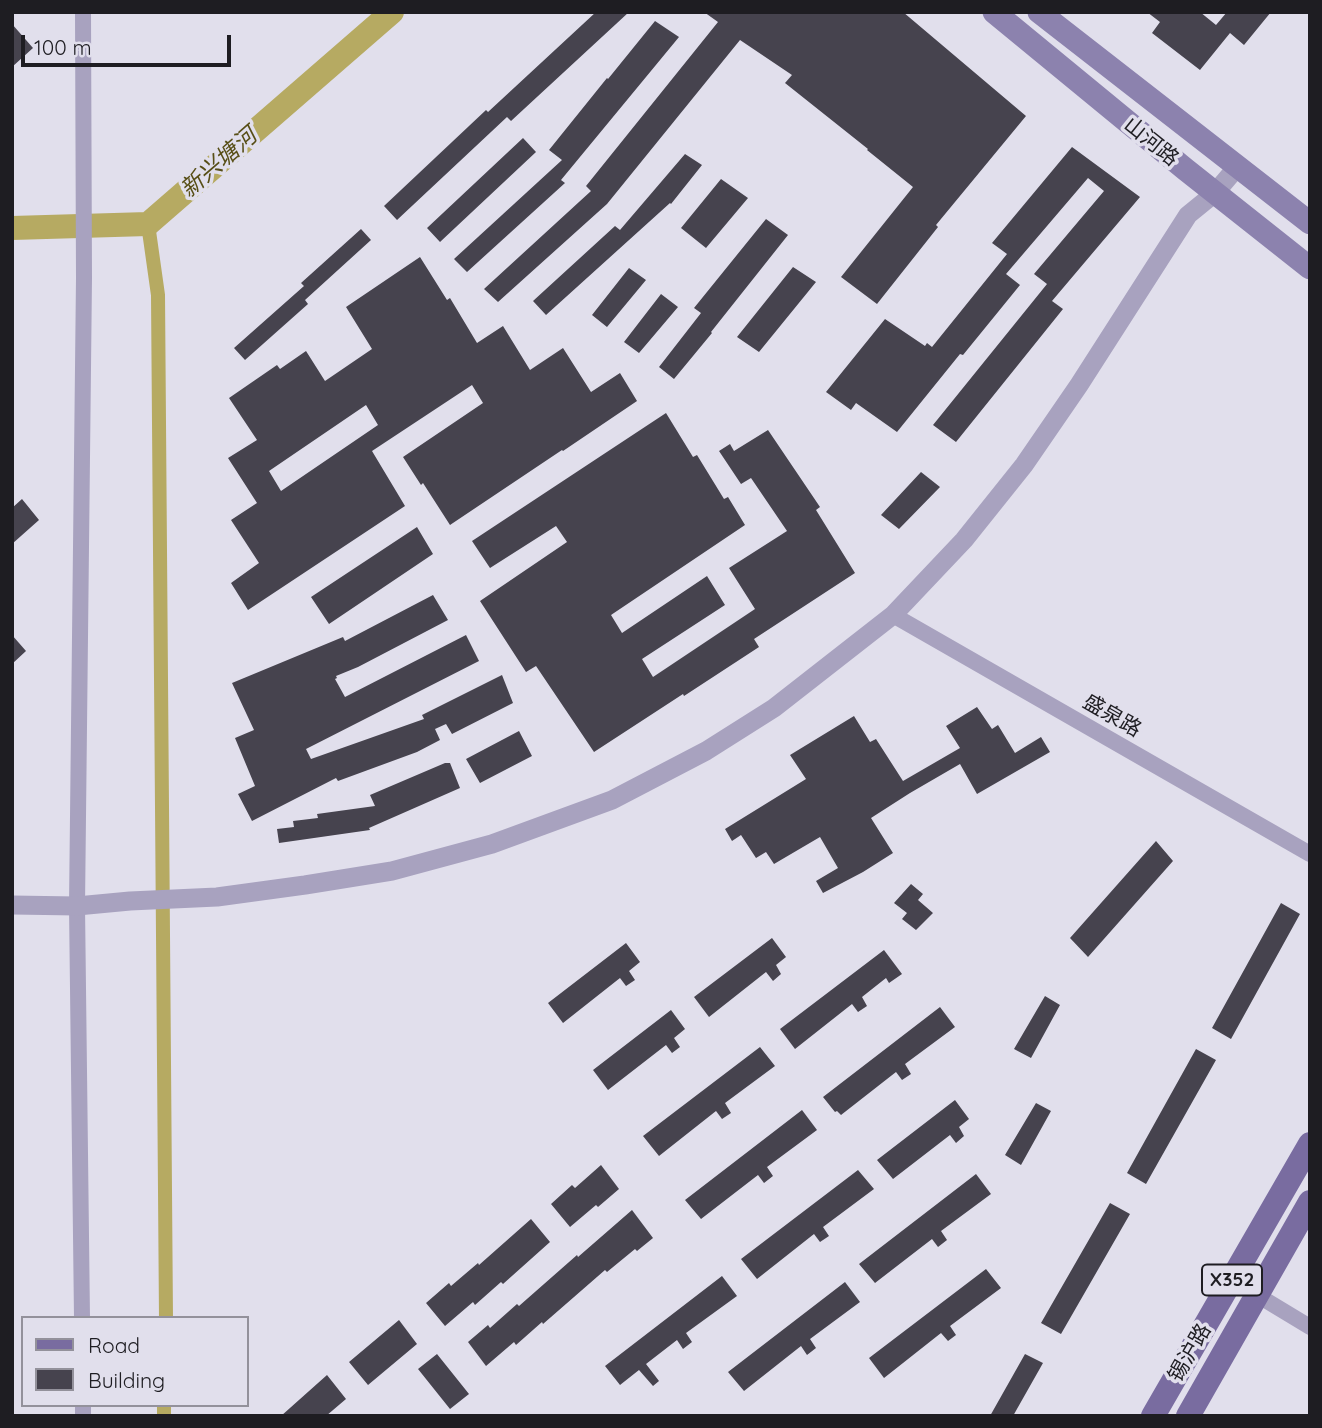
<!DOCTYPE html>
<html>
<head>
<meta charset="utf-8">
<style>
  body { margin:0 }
  #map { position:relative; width:1322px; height:1428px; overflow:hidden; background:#e1dfec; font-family:Quicksand,sans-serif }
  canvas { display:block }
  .frame { position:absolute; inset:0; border:14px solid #1e1d22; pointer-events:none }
  .legend { position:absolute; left:21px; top:1316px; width:228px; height:91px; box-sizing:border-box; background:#e1dfec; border:2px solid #93919b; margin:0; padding:9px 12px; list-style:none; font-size:21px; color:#1e1d22 }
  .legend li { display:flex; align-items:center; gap:14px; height:35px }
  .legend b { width:35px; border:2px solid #93919b }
  .scale { position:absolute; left:21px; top:35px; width:210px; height:32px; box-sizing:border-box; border:4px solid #1e1d22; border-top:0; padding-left:9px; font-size:21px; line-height:24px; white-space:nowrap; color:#1e1d22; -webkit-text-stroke:5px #e1dfec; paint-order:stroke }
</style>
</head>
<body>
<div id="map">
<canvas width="1322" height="1428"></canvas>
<div class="frame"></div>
<ul class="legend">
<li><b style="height:9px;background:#796ca0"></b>Road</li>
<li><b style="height:19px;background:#46434e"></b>Building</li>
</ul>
<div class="scale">100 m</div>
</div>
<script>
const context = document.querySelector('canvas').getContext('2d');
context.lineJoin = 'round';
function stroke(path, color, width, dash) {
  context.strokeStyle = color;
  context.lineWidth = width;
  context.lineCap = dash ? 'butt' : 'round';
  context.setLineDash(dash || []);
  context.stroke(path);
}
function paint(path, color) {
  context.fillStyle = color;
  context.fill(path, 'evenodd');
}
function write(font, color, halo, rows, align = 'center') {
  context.font = font + ' Quicksand,"Noto Sans SC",sans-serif';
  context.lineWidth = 7;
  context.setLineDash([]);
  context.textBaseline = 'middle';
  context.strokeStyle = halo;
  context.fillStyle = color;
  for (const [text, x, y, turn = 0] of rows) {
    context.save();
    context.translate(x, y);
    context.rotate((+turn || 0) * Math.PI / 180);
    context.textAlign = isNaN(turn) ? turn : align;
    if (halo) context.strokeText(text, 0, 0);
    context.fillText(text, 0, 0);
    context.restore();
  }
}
const canal = new Path2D(`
  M148 224 158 295 166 1318
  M164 1416V1405`);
const river = new Path2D(`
  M12 228 148 224 392 12`);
const building = new Path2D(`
  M596 12H629L511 121 507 117 397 220 384 206 486 110 488 112Z
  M704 12H903L1026 116 936 225 938 227 877 304 841 277 913 187 867 150 868 149 785 83 792 75 740 40 607 204 498 302 484 289 591 191 586 186 718 22Z
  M1147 12H1200L1216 25 1227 12H1271L1244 45 1230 33 1200 70 1152 33 1160 22Z
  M655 21 679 37 561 180 565 183 467 272 454 259 562 160 549 150 607 78 608 79Z
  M12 24 33 48 12 67Z
  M523 138 536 152 440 242 427 228Z
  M1072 147 1140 197 1052 301 1063 309 956 442 933 425 1047 284 1034 274 1104 191 1088 178 1006 274 1020 285 963 355 960 354 897 432 856 403 851 410 826 392 885 319 925 346 927 343 932 347 1007 254 992 243Z
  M685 154 702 165 671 204 670 203 546 315 533 301 615 226 620 230Z
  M721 179 748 198 706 248 681 228Z
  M766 219 788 235 711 332 712 333 674 379 659 367 701 313 694 308Z
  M361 229 371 240 305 300 308 304 245 360 234 348 304 286 301 283Z
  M420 257 447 300 450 298 477 343 503 326 530 370 563 348 591 392 620 373 637 401 563 451 562 450 450 525 423 483 421 485 403 457 483 403 472 385 372 451 405 506 248 610 231 583 259 563 231 520 257 503 228 458 257 440 229 398 277 365 280 369 306 351 325 381 372 349 346 307ZM366 405 378 425 281 491 269 471Z
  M793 267 816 282 759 352 737 337Z
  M629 268 646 280 607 327 592 315Z
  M661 294 678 307 639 353 624 342Z
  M666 413 693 457 697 455 724 499 728 497 745 525 611 615 622 633 707 576 725 605 642 659 653 677 755 609 729 568 787 531 751 478 741 484 719 451 730 444 734 451 768 430 820 507 816 510 855 573 754 639 759 647 684 696 683 694 594 752 536 666 526 672 480 601 567 542 556 526 490 568 472 541Z
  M921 472 940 487 899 529 881 515Z
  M22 499 39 520 12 544V508Z
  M417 527 433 554 329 624 311 597Z
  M433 595 448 620 358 667 336 676 337 678 335 679 345 697 466 635 479 661 306 749 311 759 424 719 422 715 502 675 513 703 452 734 446 724 435 729 440 740 417 752 338 781 336 778 252 821 238 794 255 786 235 738 254 730 232 683 343 637 345 641Z
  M12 635 26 651 12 664Z
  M977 707 992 729 998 725 1015 753 1041 737 1050 752 977 794 960 764 910 793 871 818 893 853 863 872 823 893 816 881 838 868 820 837 774 864 766 852 756 858 741 835 732 841 725 829 806 779 790 755 854 716 870 742 876 739 903 781 960 748 946 726Z
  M519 731 532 756 480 783 466 759Z
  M445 763H450L460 788 369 828 370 830 279 843 277 829 294 827 293 821 318 818 317 814 375 806 370 795Z
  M1156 841 1173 861 1088 957 1070 938Z
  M911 884 923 894 918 900 933 913 916 930 902 919 907 913 894 903Z
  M1281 903 1300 914 1231 1039 1212 1028Z
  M772 938 786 957 776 965 781 974 773 981 766 972 709 1017 694 997Z
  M626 943 640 962 629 971 635 980 626 986 620 978 563 1023 548 1003Z
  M884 950 902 974 889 983 886 978 862 997 867 1006 858 1012 852 1004 795 1049 780 1029Z
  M1045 996 1060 1005 1031 1058 1014 1049Z
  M940 1007 955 1027 905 1064 911 1074 902 1080 896 1072 841 1115 837 1111 835 1112 823 1097Z
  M671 1010 685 1029 674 1038 680 1047 672 1053 666 1045 608 1090 593 1070Z
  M760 1047 775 1066 725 1103 731 1113 722 1119 716 1111 659 1156 643 1136Z
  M1196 1049 1216 1060 1146 1184 1127 1173Z
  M955 1100 969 1119 959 1127 964 1136 956 1143 950 1135 893 1179 877 1160Z
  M1036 1103 1051 1111 1021 1165 1005 1155Z
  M802 1110 817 1130 767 1167 773 1176 764 1183 758 1175 701 1219 685 1200Z
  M601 1165 619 1189 598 1207 596 1205 570 1227 551 1204 572 1185 575 1188Z
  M858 1170 874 1189 823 1227 829 1236 820 1242 814 1234 757 1279 741 1259Z
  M976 1174 991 1194 941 1231 947 1240 938 1247 932 1239 875 1283 859 1264Z
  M1110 1203 1130 1214 1061 1334 1041 1323Z
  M632 1210 653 1238 637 1251 635 1249 607 1272 605 1270 543 1324 542 1322 516 1345 514 1342 486 1366 468 1342 488 1325 490 1328 517 1304 519 1306 577 1255 578 1257Z
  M531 1219 550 1242 503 1284 501 1282 475 1305 473 1302 445 1326 426 1303 449 1283 451 1286 478 1263 479 1265Z
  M986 1269 1001 1288 950 1326 956 1335 948 1341 941 1333 884 1378 869 1358Z
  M722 1276 737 1296 686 1333 692 1342 683 1349 677 1340 646 1364 659 1381 653 1386 639 1370 620 1385 605 1366Z
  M845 1282 860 1302 810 1339 816 1348 807 1355 801 1346 744 1391 728 1372Z
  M399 1320 417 1344 368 1385 349 1362Z
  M437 1354 469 1394 450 1409 418 1369Z
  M1025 1354 1043 1363 1013 1416H990Z
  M327 1375 346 1399 326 1416H281Z`);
const minor = new Path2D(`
  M893 615 1310 854
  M1257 1295 1310 1327
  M82 1318 77 906 84 278 83 12
  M83 1405V1416`);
const tertiary = new Path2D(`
  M12 905 77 906 130 901 217 897 305 885 392 871 492 844 612 800 706 751 774 708 893 615 964 540 1024 465 1079 385 1188 215 1215 193 1237 167`);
const secondary = new Path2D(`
  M994 12 1185 169 1310 268
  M1039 12 1310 223`);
const primary = new Path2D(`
  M1153 1416 1310 1144
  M1188 1416 1310 1202`);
const shields = [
  [1232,1280,60]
];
const shieldNames = [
  ["X352",1232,1280]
];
const streetNames = [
  ["山河路",1151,142,39],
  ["盛泉路",1112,716,30],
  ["锡沪路",1190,1353,-60]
];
const waterNames = [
  ["新兴塘河",219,163,-41]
];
stroke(canal, '#b6aa62', 14);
stroke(river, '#b6aa62', 24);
paint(building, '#46434e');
stroke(minor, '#a8a2bf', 16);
stroke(tertiary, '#a8a2bf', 19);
stroke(secondary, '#8c82ae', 23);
stroke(primary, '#796ca0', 24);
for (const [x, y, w] of shields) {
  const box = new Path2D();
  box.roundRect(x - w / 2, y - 15.5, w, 31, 5);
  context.fillStyle = '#e1dfec';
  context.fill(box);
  stroke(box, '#1e1d22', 2);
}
write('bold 19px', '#1e1d22', null, shieldNames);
write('21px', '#1e1d22', '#e1dfec', streetNames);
write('italic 23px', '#574e16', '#e1dfec', waterNames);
</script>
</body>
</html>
